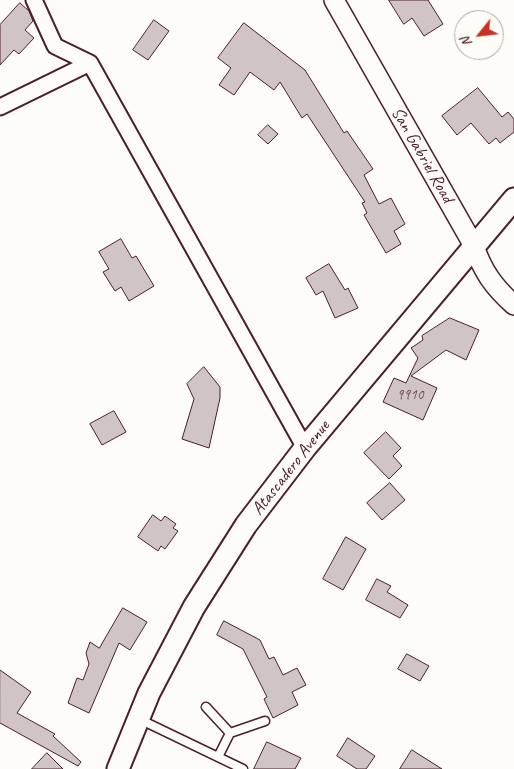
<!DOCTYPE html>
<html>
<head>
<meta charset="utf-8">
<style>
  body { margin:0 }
  #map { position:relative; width:514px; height:769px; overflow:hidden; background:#fdfcf7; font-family:Caveat,sans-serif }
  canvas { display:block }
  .north { position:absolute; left:454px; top:10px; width:50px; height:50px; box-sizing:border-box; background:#fdfcf7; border:1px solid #b5a4a5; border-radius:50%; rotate:241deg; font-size:14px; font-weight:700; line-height:20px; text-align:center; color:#4a1f2b }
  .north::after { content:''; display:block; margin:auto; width:18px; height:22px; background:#c8321e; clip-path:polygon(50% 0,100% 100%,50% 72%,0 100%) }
</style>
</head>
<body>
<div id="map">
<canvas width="514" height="769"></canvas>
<div class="north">N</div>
</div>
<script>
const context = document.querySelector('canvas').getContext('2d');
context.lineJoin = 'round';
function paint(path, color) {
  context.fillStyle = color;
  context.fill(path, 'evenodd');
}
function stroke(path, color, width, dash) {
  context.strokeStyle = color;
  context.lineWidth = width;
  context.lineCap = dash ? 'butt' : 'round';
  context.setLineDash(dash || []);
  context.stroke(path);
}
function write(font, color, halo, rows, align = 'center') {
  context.font = font + ' Caveat,sans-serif';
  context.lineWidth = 4;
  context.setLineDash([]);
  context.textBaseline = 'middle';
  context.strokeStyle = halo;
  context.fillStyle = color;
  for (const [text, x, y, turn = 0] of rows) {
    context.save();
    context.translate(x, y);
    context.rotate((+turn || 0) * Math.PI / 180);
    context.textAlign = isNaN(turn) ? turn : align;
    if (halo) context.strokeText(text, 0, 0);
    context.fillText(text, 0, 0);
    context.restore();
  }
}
const building = new Path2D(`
  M389 0H428L443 24 424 36 412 18 404 24Z
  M20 3 29 11 33 21 25 30 34 38 19 54 14 50 0 65V25Z
  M154 20 169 31 148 60 133 50Z
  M244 23 305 70 344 133 347 131 373 169 364 175 379 204 391 198 405 224 394 231 401 244 386 253 364 215 367 213 362 203 365 202 307 114 302 118 280 82 274 90 250 72 234 95 219 85 231 68 218 58Z
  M478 88 502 117 508 112 514 119V132L500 143 496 138 489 144 471 123 457 135 442 116Z
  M268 125 278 134 268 144 258 135Z
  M121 239 132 258 136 256 154 286 129 301 121 287 115 291 103 272 109 269 99 252Z
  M329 264 345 290 348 288 358 308 335 318 323 291 316 295 306 278Z
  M450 318 479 330 466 360 446 350 411 376 437 388 423 420 383 402 394 378 406 383 418 358 411 348 423 340 422 336Z
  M204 367 220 387V398L209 448 182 439 194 399 187 384Z
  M114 411 126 432 102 445 90 424Z
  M386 432 401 448 393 456 402 466 389 479 364 453Z
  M390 483 405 500 382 520 367 503Z
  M153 515 161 521 165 516 176 524 173 528 178 531 165 549 161 546 158 551 138 537Z
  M346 537 366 549 343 590 323 579Z
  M377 579 391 586 387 592 408 605 400 618 366 600Z
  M123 608 147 622 130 650 119 643 89 713 68 703 77 678 83 680 89 664 86 653 90 642 99 648Z
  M224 621 260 640 269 659 274 657 283 675 297 668 306 685 292 692 298 705 273 718 264 699 267 697 243 649 217 635Z
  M407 654 429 666 420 681 398 669Z
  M0 670 31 692 17 713 55 734 53 736 81 762 78 766 0 723Z
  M348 738 375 756 366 769H357L337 756Z
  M267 742 301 758 295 769H254Z
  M412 750 442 769H400Z
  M47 753 63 769H32Z`);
const service = new Path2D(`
  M206 707 230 733
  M139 719 243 769
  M218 757 230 733 265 721`);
const minor = new Path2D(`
  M34 0 55 46 90 63 305 448
  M0 107 90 63`);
const tertiary = new Path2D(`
  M334 0 474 246C483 272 494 287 514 305`);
const secondary = new Path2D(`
  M118 769 149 693 194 607 246 525 305 448 514 199`);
const numberNames = [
  ["9910",410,395]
];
const streetNames = [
  ["San Gabriel Road",422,155,60],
  ["Atascadero Avenue",291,468,-52]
];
paint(building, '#d0c5c4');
stroke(building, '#4a1f2b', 1);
stroke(service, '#4a1f2b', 11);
stroke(minor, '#4a1f2b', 19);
stroke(tertiary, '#4a1f2b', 22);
stroke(secondary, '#4a1f2b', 25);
stroke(service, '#fdfcf7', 8);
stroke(minor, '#fdfcf7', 15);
stroke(tertiary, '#fdfcf7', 19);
stroke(secondary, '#fdfcf7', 21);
write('15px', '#6c4851', null, numberNames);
write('18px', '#4a1f2b', '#fdfcf7', streetNames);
</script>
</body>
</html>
